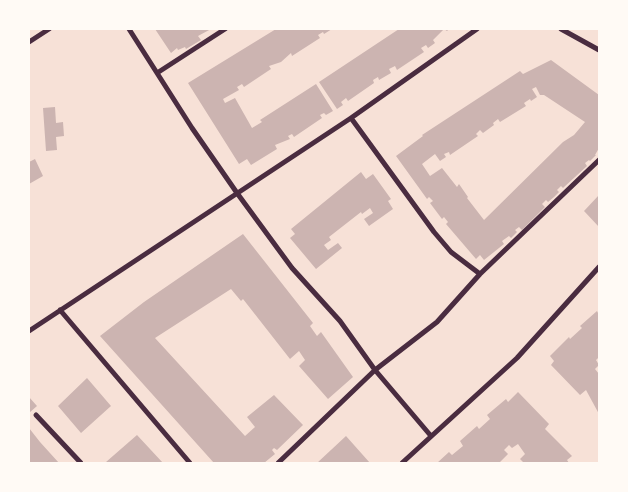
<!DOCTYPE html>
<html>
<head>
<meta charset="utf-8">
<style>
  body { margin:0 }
  #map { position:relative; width:628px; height:492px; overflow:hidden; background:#f7e1d7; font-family:"Titillium Web",sans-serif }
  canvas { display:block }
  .frame { position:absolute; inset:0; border:30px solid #fffaf5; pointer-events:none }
</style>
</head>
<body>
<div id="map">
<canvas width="628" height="492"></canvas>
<div class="frame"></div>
</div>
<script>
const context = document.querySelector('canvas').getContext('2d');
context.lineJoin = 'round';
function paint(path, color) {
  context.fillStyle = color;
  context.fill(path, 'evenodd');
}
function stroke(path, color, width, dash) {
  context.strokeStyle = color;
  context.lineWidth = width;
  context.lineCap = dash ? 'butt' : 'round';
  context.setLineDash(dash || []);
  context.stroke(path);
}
const building = new Path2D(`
  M155 29H211L198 36 201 40 186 49 185 47 178 50 177 48 171 53Z
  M276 29H332L324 34 323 32 318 35 320 38 292 56 291 53 281 62 269 66 271 69 244 87 242 84 237 87 239 90 223 99 225 103 235 98 252 128 262 122 260 120 316 84 333 111 326 115 324 113 320 115 322 118 294 137 292 134 288 136 290 139 275 145 277 149 251 165 247 159 239 164 188 83Z
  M399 29H449L447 31 444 29 433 40 435 43 428 48 426 45 421 48 424 52 397 70 395 66 389 69 391 73 379 80 378 77 373 80 374 83 348 101 346 98 341 102 343 105 337 109 319 82Z
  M551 60 599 95V148L595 155H596L590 161 589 160 585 163 587 166 563 188 561 186 557 190 559 192 554 197 548 202 546 200 542 204 545 207 522 230 519 227 515 230 517 232 511 238 509 236 502 241 504 244 484 260 480 255 476 259 446 224 448 222 444 217 442 219 430 203 433 201 429 197 427 199 396 156 423 136 422 135 520 71 523 74ZM536 87 540 95H544L585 122 574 135 563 142 484 220 467 198 468 197 459 184 457 187 442 168 430 176 422 164 435 154 440 161 446 157 444 154 449 152 450 155 478 136 476 134 480 130 483 133 494 125 493 123 498 119 500 122 526 106 524 103 530 99 531 101 537 97 532 89Z
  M55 107 56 123 63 122 64 136 56 137 57 150 46 151 43 108Z
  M35 159 43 176 29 184V162Z
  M361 172 366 179 373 174 391 199 388 201 393 209 369 226 364 219 373 213 370 208 362 214 361 212 329 237 331 240 324 245 328 250 338 243 342 248 316 269 290 238 295 234 291 229Z
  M599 195V227L584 211Z
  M243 234 313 323 310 326 317 336 321 332 353 377 328 399 299 366 305 360 299 351 290 359 243 299 241 301 231 289 155 338 245 436 255 427 247 417 274 395 303 425 277 450 274 448 272 450 275 454 264 463H214L100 336 144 302Z
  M597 311 599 315V357L596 360 599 365 595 369 599 374V414L586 390 580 395 551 365 554 361 550 356 569 337 570 339 582 328 580 326Z
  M87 378 111 406 81 433 58 406Z
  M518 392 549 424 545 429 572 456 567 460 569 463H524L520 459 525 454 518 444 512 448 509 445 504 450 508 454 499 463H437L449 452 452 455 463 446 460 441 477 426 479 429 490 419 487 415 506 399 508 402Z
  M29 397 37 406 29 413Z
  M29 428 40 442 59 463H29Z
  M137 435 163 463H108L106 462Z
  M346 436 370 463H317Z`);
const minor = new Path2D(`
  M129 29 192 128 237 193 292 268 340 321 375 370 431 436
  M561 29 599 50
  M29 42 49 29
  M157 73 225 29
  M351 118 434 232 451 252 480 274
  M60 310 190 463
  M29 331 351 118 477 29
  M36 415 81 463
  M278 463 375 370 437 322 480 274 599 160
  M402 463 517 358 599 267`);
paint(building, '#ccb4b1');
stroke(minor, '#4a2c40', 5);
</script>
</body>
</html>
